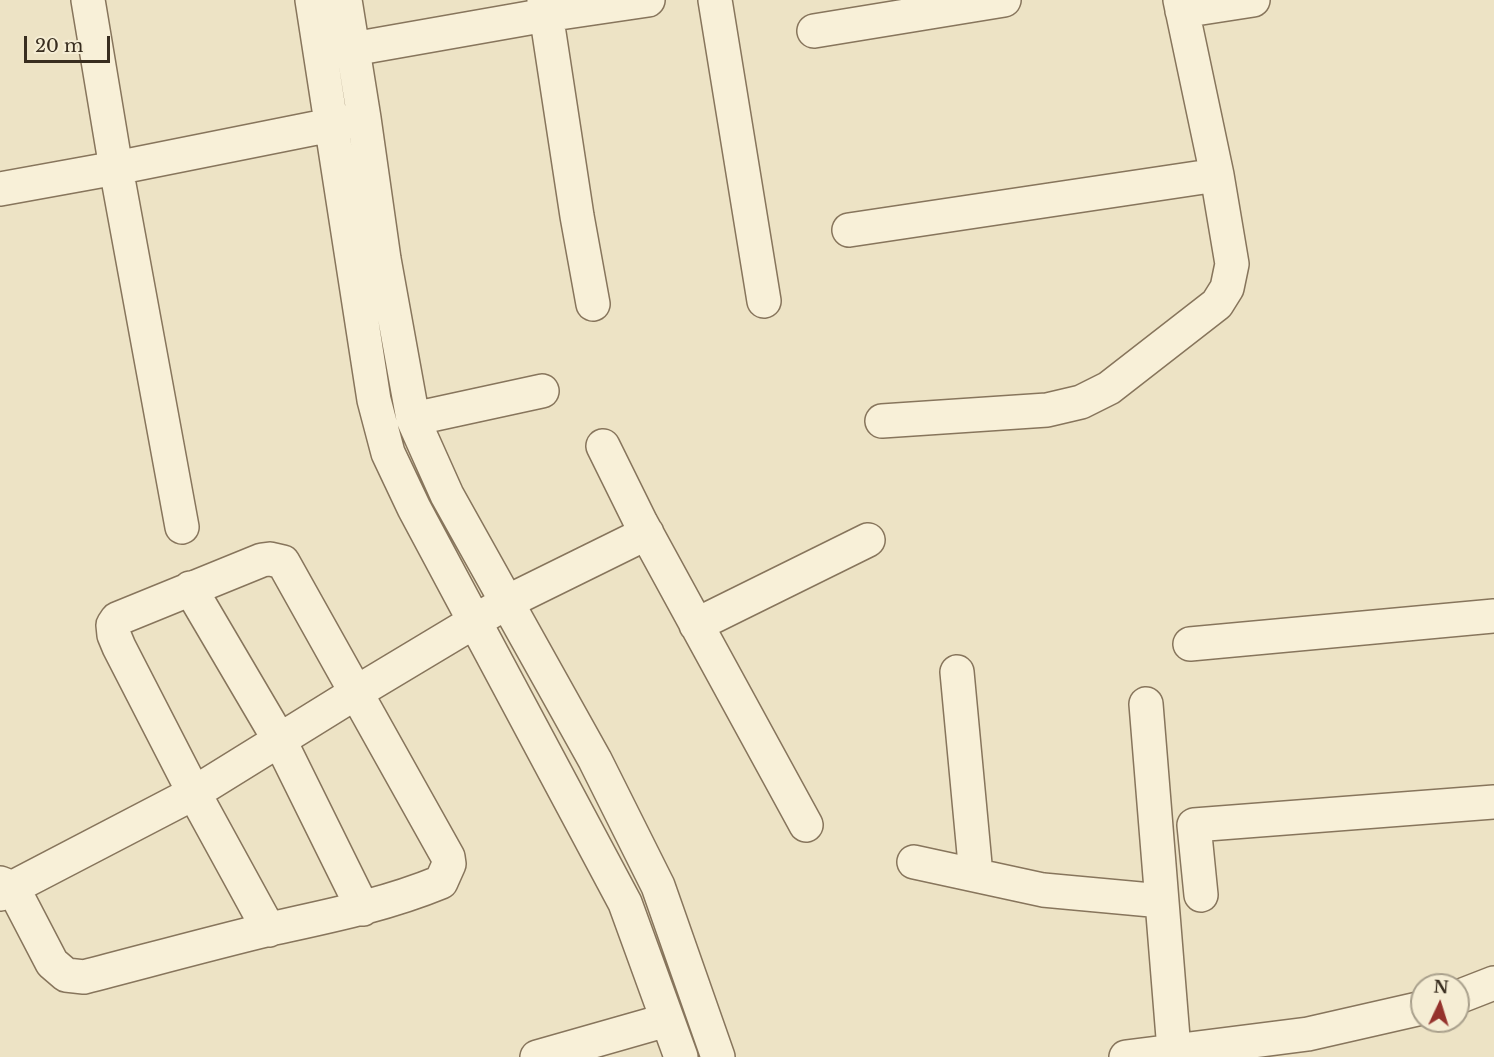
<!DOCTYPE html>
<html>
<head>
<meta charset="utf-8">
<style>
  body { margin:0 }
  #map { position:relative; width:1494px; height:1057px; overflow:hidden; background:#ede3c5; font-family:"Libre Baskerville",serif }
  canvas { display:block }
  .north { position:absolute; left:1410px; top:973px; width:60px; height:60px; box-sizing:border-box; background:#f5edd4; border:2px solid #a9a08c; border-radius:50%; rotate:4deg; font-size:16px; font-weight:700; line-height:24px; text-align:center; color:#382d1f }
  .north::after { content:''; display:block; margin:auto; width:21px; height:27px; background:#95332d; clip-path:polygon(50% 0,100% 100%,50% 72%,0 100%) }
  .scale { position:absolute; left:24px; top:36px; width:86px; height:27px; box-sizing:border-box; border:3px solid #382d1f; border-top:0; padding-left:8px; font-size:18px; line-height:21px; white-space:nowrap; color:#382d1f; -webkit-text-stroke:4px #f5edd4; paint-order:stroke }
</style>
</head>
<body>
<div id="map">
<canvas width="1494" height="1057"></canvas>
<div class="north">N</div>
<div class="scale">20 m</div>
</div>
<script>
const context = document.querySelector('canvas').getContext('2d');
context.lineJoin = 'round';
function stroke(path, color, width, dash) {
  context.strokeStyle = color;
  context.lineWidth = width;
  context.lineCap = dash ? 'butt' : 'round';
  context.setLineDash(dash || []);
  context.stroke(path);
}
const minor = new Path2D(`
  M88 0 116 168 182 527
  M312 0 374 400 388 453 414 508 625 903 681 1057
  M345 0 364 118 384 259 413 419 447 495 595 760 658 886 718 1057
  M544 0 577 216 593 304
  M715 0 764 301
  M1182 11 1253 0
  M814 31 1004 0
  M353 49 546 15 648 0
  M0 189 116 168 351 121
  M849 230 1217 175
  M413 419 542 391
  M882 421 1047 410 1081 402 1109 388 1217 304 1227 288 1232 264 1217 175 1180 0
  M603 446 641 523 806 825
  M190 588 280 741 363 909
  M696 625 868 540
  M1190 644 1494 616
  M957 672 976 875
  M1146 704 1174 1050
  M914 862 1043 890 1162 901
  M0 883 13 888 52 963 66 975 84 977C146 961 208 944 270 929 329 916 385 905 441 882L449 864 448 857 283 562 270 559 262 560 117 619 113 625 114 635 119 647 194 793 269 930
  M0 894 194 793 357 692 507 602 647 533
  M1201 895 1194 825 1494 802
  M1458 997 1494 983
  M537 1057 667 1020
  M1126 1057 1308 1034 1422 1008`);
stroke(minor, '#87755c', 36);
stroke(minor, '#f8f0d8', 33);
</script>
</body>
</html>
